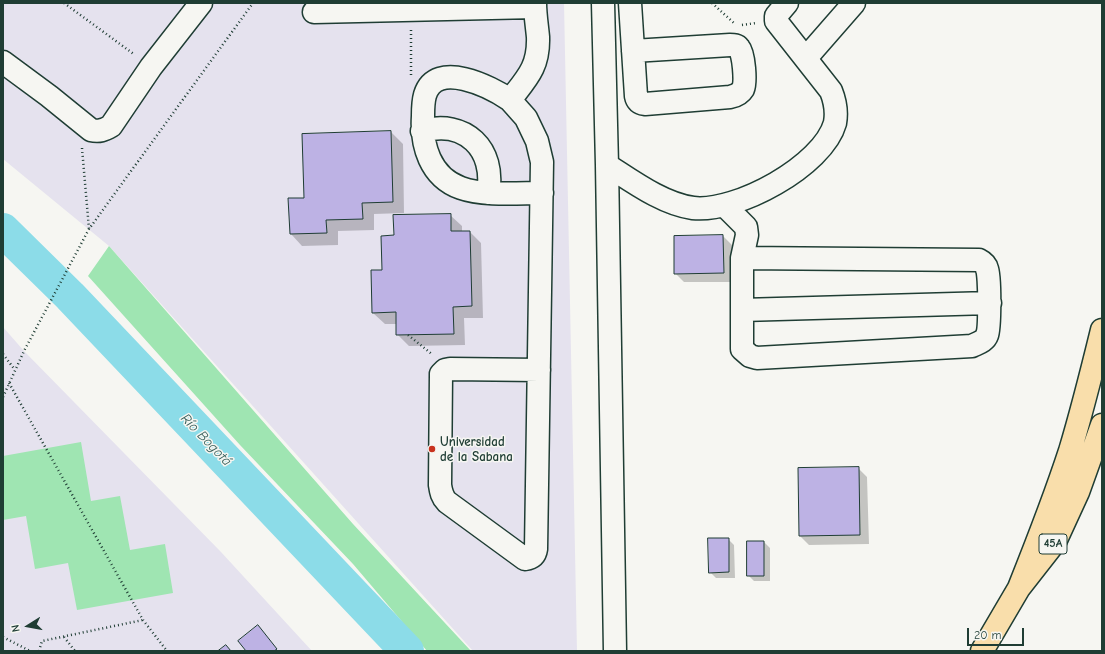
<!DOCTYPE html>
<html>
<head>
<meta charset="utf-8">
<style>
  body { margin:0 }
  #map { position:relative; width:1105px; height:654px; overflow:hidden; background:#f6f6f2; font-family:"Comic Neue",sans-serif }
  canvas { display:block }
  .frame { position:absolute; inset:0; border:4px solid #1f3d34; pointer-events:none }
  .north { position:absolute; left:8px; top:606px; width:40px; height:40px; -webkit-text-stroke:3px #f6f6f2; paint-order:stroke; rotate:259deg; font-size:11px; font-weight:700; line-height:16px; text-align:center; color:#1f3d34 }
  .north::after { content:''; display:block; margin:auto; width:14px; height:18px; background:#1f3d34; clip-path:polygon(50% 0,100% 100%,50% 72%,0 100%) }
  .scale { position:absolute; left:967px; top:628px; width:57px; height:18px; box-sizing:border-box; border:2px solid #1f3d34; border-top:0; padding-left:5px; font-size:12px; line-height:14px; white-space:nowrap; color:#1f3d34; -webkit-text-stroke:3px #f6f6f2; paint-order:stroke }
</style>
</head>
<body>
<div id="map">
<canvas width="1105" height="654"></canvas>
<div class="frame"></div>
<div class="north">N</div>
<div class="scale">20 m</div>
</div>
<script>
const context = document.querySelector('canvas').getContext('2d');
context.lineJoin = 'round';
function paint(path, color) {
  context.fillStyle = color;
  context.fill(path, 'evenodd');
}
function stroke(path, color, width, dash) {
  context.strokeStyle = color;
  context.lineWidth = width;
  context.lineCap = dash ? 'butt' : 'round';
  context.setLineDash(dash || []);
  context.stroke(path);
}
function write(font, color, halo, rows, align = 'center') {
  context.font = font + ' "Comic Neue",sans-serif';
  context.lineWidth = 3;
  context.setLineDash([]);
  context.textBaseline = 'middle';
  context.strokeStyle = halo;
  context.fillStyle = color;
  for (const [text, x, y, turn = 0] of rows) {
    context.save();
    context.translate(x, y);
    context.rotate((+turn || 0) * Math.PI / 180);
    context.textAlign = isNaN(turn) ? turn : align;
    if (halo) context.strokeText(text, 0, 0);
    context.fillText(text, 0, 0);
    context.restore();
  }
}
const built = new Path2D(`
  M3 3H564L577 651H473L109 246 3 159Z
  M3 327 24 351 221 552 312 651H3Z`);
const green = new Path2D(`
  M109 246 353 524 471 651H427L353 564 240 445 88 276Z
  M81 442 91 501 120 496 130 550 165 544 173 593 77 610 68 563 35 569 26 516 3 520V456Z`);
const shadow = new Path2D(`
  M391 132 403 144 404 213 374 214V230L338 231V245L302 246 291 234 305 199Z
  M450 215 462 226V232H470L481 243 483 318H464L465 345 409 346 397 334V324H385L373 313 383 271 395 236Z
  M723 236 732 245V282H684L675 273V237Z
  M858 468 867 477 869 544 809 545 800 536Z
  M728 539 734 545 735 578H716L710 572Z
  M764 542 770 548V581H754L748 575Z`);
const river = new Path2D(`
  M3 230 70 296 407 651`);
const building = new Path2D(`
  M391 131 393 202 362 203 363 219 326 220 327 233 290 234 288 198H304L302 134Z
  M451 214V231H470L472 306 453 307 454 334 396 335V312L372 313 371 270H382L381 236 394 235 393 215Z
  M723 235 724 273 674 274V236Z
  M859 467 860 535 799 536 798 468Z
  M708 538H729V572L709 573Z
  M747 541H764V576H747Z
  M258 625 277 649 274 651H246L238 641Z
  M226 645 231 651H218Z`);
const path = new Path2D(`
  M64 3 135 55
  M712 3 735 24
  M742 25 756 23
  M411 30V77
  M82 148 89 229
  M408 335 433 355
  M3 354 15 370
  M9 383 143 620 167 651
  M3 397 24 351 89 229 253 3
  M3 637 30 651
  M64 637 75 651
  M39 651 42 641 143 620`);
const minor = new Path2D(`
  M535 3C535 14 537 26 538 37 539 67 527 78 510 100L526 118 537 141 542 162 536 549C535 556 532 558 525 559L447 502C442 497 441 492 440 485L441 374 445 370 450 369 539 370
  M603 3 607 165 615 651
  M630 3 636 96C637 101 639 103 645 104L730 97C735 96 740 94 743 89 746 82 744 54 739 48 737 45 734 45 730 45L633 51
  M314 12 535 7
  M806 58 854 3
  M3 62 49 96 91 130C99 132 104 130 111 126L151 67 201 3
  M510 100C491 87 436 59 425 95 423 102 423 109 423 116 421 145 430 177 461 188 483 196 519 193 542 193
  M422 131C465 119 496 149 488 193
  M607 165C632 181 663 204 693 208 736 213 823 166 835 123 837 112 835 101 831 91L776 21V16L787 3
  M724 205 746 227 747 235 742 258V349L750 356 757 358 972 346C978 343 985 341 987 335 990 328 990 275 987 269 986 264 983 262 979 260L742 258
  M742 310 990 303`);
const highway = new Path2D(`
  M1019 588C1037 543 1055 497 1070 451 1082 411 1092 371 1102 330
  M982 651 1019 588 1055 542 1078 492 1102 425`);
const markers = [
  [432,449,4,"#c8321e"]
];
const shields = [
  [1053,544,28]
];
const shieldNames = [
  ["45A",1053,544]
];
const poiNames = [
  ["Universidad",440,442],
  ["de la Sabana",440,457]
];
const waterNames = [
  ["Río Bogotá",206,440,46]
];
paint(built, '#e5e2ee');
paint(green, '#9fe5b2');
paint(shadow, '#0003');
stroke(river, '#8cdce8', 34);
paint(building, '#bdb2e4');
stroke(building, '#1f3d34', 1);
stroke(minor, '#1f3d34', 25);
stroke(highway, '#1f3d34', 25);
stroke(path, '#1f3d34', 2.5, [1, 3]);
stroke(minor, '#f6f6f2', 22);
stroke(highway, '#f9deab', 22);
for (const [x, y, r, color] of markers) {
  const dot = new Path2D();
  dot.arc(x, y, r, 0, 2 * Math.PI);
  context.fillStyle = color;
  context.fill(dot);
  stroke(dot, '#f6f6f2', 1.5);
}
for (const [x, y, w] of shields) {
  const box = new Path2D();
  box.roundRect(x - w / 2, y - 10, w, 20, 3);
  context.fillStyle = '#f6f6f2';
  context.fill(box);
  stroke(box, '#1f3d34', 1);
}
write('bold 12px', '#1f3d34', null, shieldNames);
write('bold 13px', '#1f3d34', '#f6f6f2', poiNames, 'left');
write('italic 14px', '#355d58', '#f6f6f2', waterNames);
</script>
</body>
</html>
